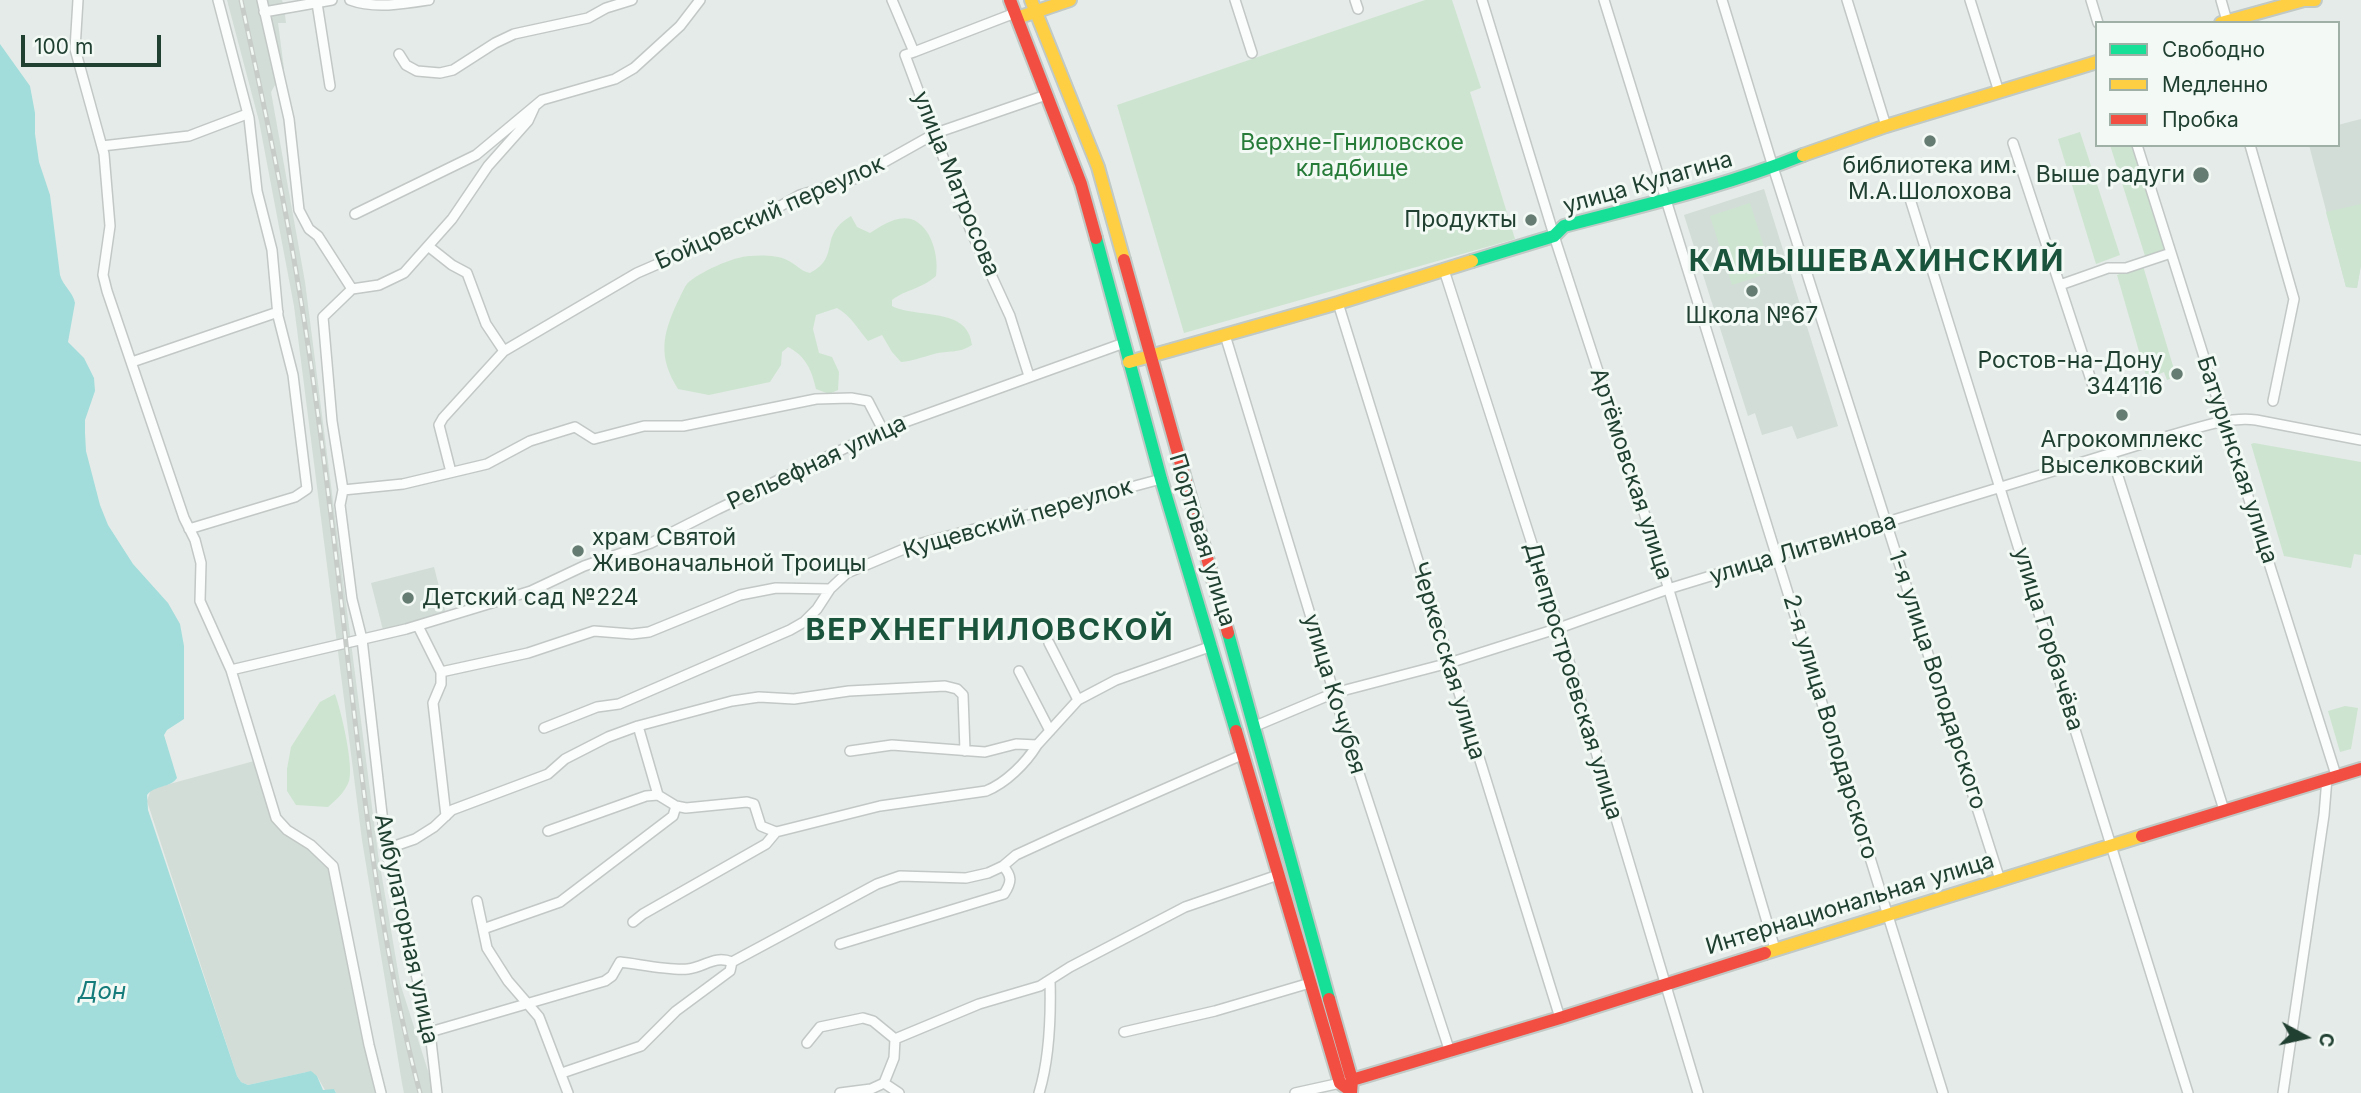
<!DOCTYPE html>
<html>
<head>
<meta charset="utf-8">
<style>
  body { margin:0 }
  #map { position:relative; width:2361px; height:1093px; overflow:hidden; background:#e5ebe8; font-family:Inter,sans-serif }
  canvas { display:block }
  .legend { position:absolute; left:2095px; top:21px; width:245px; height:126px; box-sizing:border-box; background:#f3faf5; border:2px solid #9fb0a7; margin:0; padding:9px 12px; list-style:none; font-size:21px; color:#204032 }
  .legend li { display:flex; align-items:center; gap:14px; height:35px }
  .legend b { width:35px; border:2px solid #9fb0a7 }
  .north { position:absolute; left:2270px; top:1002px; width:70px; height:70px; -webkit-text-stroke:5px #f3faf5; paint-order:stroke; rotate:98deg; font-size:19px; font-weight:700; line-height:28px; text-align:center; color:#204032 }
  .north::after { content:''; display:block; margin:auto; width:24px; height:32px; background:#204032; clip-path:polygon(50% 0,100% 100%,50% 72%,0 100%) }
  .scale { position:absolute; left:21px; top:35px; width:140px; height:32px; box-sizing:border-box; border:4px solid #204032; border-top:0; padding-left:9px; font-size:21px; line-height:24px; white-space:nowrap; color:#204032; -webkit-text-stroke:5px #f3faf5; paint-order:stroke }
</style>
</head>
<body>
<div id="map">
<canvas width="2361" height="1093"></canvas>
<ul class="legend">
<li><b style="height:9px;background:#16e098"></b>Свободно</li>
<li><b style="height:9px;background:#ffcf43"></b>Медленно</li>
<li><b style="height:9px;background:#f24e42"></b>Пробка</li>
</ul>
<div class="north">С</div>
<div class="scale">100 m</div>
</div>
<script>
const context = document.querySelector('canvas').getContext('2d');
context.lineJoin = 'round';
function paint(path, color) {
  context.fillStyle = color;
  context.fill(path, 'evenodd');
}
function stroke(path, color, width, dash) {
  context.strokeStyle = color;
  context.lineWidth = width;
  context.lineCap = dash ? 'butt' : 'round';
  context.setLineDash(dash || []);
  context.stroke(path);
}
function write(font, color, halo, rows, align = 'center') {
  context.font = font + ' Inter,sans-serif';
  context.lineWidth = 6;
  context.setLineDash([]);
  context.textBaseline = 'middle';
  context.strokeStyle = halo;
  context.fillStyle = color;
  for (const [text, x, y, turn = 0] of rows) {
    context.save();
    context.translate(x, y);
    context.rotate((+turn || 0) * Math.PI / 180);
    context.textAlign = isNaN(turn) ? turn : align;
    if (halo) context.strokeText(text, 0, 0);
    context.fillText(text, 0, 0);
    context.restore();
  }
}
const built = new Path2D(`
  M227 0H282L284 7 286 23H278L284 69 271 92 305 282 378 854 400 983 435 1093H404L402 1083 362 840 294 306 259 121Z
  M2361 119V265L2357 288 2346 287 2309 145H2338V125Z
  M1764 189 1838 426 1797 439 1792 426 1762 435 1755 413 1748 416 1684 215Z
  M434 567 446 614 383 630 371 583Z
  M258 760 276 818 333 866 381 1093H336L335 1090H325L317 1076 307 1072 248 1085 241 1082 237 1076 147 801 151 789Z`);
const green = new Path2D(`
  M1425 0H1452L1481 88 1470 92 1515 239 1184 333 1117 105Z
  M2080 132 2120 255 2096 264 2058 139Z
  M2110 145H2135L2169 252 2146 259Z
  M1750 203 1772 272 1732 285 1710 216Z
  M2361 204V265L2357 288 2346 287 2326 212Z
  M851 216 857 227 870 233C881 226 896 215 911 219 932 226 939 257 936 276 920 290 906 289 892 300V306C917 319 968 306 972 345 958 354 949 350 934 354 922 357 914 361 901 362L892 352 882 335 868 341C858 329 851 316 837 308L816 315 813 329 819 353 832 357 839 372 838 390 829 394 816 389C812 371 806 356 788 347L782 352 781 365 770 382 709 395 678 389C658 357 662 336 677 303 680 298 683 289 687 284 697 273 735 256 750 256 761 255 777 255 787 260 796 264 800 271 810 273 842 256 817 236 851 216Z
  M2143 266 2176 376 2167 380 2164 372 2147 379 2117 275Z
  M2254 443 2361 462V555L2354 554 2351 568 2284 556 2251 444Z
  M335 694C341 710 354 766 349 781 345 792 337 799 328 807L296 805 287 791V769L291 747 320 702Z
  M2345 706 2358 708 2351 749 2340 752 2328 711Z`);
const water = new Path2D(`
  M0 44 30 86 35 113V134L39 162 50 195 60 275C63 286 73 292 75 303L68 342 84 358 94 378 95 391 85 420V433L86 451 100 505 108 525 133 564 168 603 180 624 184 646V719L167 730 164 735 177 778C170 788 155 785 147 795L148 810 237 1076 241 1082 248 1085 311 1071 317 1076 323 1090 334 1089 336 1093H0Z`);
const street = new Path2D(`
  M78 0 75 49 104 154 110 226 103 275 107 291 184 518 195 540 201 563 200 601 231 670 276 818 287 830 311 845 333 866 369 1045 381 1093
  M262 0 289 119 299 210 309 229 318 236 352 289 323 317 332 421 343 490 340 505 352 599 362 639 386 849 430 1032 437 1093
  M350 0C374 9 404 4 429 0
  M892 0 914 52 905 55 970 229 1010 316 1029 376
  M1235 0 1252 53
  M1355 0 1358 9
  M1482 0 1557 245 1666 580 1775 949
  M1604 0 1943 1093
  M1722 0 1773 167 2000 880
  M1847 0 1886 126
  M1970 0 1999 92
  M2091 0 2098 23
  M2221 0 2227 21
  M317 3 330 86
  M264 12 332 0
  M914 52 1015 13
  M399 54 406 65 417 71 440 73 453 70 495 43 514 34 588 18 606 8 632 0
  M2013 143 2094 389
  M2137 145 2336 775
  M2250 145 2294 299 2273 401
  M102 146 189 136 247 114
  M1906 186 2188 1093
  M355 214 476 155 542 100 615 79 634 68 680 26 700 0
  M428 246 452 265 467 273 486 324 504 351
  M1444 270 1559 628 1698 1093
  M2060 285 2108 268H2126L2171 253
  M352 289 379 285 404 273 452 219 488 166 528 121 534 108
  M1338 303 1560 1018
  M1225 335 1352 752 1450 1052
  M132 362 278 312
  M2111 454 2224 810
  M451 472 439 425 443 418 504 351 637 273 745 226 800 195 854 179 936 133 1046 95
  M343 490 403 484 487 464 530 441 575 427 594 439 644 426H683L816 399 851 398 868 401 883 430
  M189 529 295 497 307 489 293 375 278 316 272 250 257 191 249 118 218 0
  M418 626 441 672V684L433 703 446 816
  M1049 643 1078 700
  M231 670 406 629 531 591 584 566 651 543 718 509 883 430 1124 343
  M1019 671 1050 731
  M441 672 528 653 594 631 632 634 649 632 740 595 776 588 830 589
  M638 726 658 795
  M1253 727 1334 693 1449 663 1559 628 1668 589 2158 439C2190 431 2224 416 2256 420L2361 440
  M544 728 597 707 619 704 790 630 804 622 817 609 830 589 847 573 911 546 1161 479
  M850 751 892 745 985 752 1016 744 1037 745 1078 700 1116 680 1212 646
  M548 831 646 796 658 795 676 806 686 808 747 802 754 804 761 826 776 832
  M386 849 415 839 434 827 452 810 548 774 565 759 608 737 638 726 732 701 759 697 794 699 849 691 945 686 957 689 963 695 965 751
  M477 901 487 948 508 981 539 1017 568 1093
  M633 922 643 914 766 844 776 832 880 806 986 791C1006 783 1026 763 1037 745
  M483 929 560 902 673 816 676 806
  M840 944 1004 894C1012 882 1012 876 1003 866
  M430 1032 605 981 612 976 620 962C639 964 670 971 688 969 705 967 714 955 732 962
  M1124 1032 1215 1011 1310 983
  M807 1043 820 1027 863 1018 873 1021 895 1039 979 1004 1040 986 1070 967 1185 907 1278 875
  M562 1073 641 1046 676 1011 730 971 732 962 877 884 900 876 966 878 988 873 1003 866 1016 855 1064 833 1244 754
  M884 1083 899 1093
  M840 1093 871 1089 884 1083 894 1058 895 1039
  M1039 1093C1050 1057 1051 1017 1050 980
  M1295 1093 1345 1082
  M2283 1093 2324 815 2327 778`);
const fast = new Path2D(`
  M1096 238 1161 479 1236 731
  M1472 261 1554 236 1564 226C1644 205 1726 186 1803 155
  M1228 633 1329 999`);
const slow = new Path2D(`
  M1031 0 1098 167 1124 260
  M1017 18 1070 0
  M2221 23 2304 0H2315
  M1803 155 1886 126 2097 62
  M1129 362 1338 303 1472 261
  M1765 953 2142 836`);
const jam = new Path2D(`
  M1010 0 1081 184 1096 238
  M1124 260 1228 633
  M1236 731 1340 1083 1351 1091
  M2142 836 2361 769
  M1329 999 1352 1080 1351 1093
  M1352 1080 1560 1018 1765 953`);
const rail = new Path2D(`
  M241 0C262 96 283 192 299 289 313 370 323 451 333 532 356 720 371 910 420 1093`);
const markers = [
  [1930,141,7,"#657c72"],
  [2201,175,9,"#657c72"],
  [1531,220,7,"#657c72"],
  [1752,291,7,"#657c72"],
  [2177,374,7,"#657c72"],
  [2122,415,7,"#657c72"],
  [578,551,7,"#657c72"],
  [408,598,7,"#657c72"]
];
const parkNames = [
  ["Верхне-Гниловское",1352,143],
  ["кладбище",1352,169]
];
const poiNames = [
  ["библиотека им.",1930,166],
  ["М.А.Шолохова",1930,192],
  ["Выше радуги",2185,175,"right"],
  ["Продукты",1517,220,"right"],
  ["Школа №67",1752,316],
  ["Ростов-на-Дону",2163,361,"right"],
  ["344116",2163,387,"right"],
  ["Агрокомплекс",2122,440],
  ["Выселковский",2122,466],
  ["храм Святой",592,538,"left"],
  ["Живоначальной Троицы",592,564,"left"],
  ["Детский сад №224",422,598,"left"]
];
const streetNames = [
  ["улица Кулагина",1648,183,-16],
  ["улица Матросова",956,184,68],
  ["Бойцовский переулок",770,213,-24],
  ["Батуринская улица",2237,460,72],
  ["Рельефная улица",817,463,-25],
  ["Артёмовская улица",1631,474,72],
  ["Кущевский переулок",1018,519,-16],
  ["Портовая улица",1202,540,73],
  ["улица Литвинова",1803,549,-17],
  ["улица Горбачёва",2048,639,73],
  ["Черкесская улица",1448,661,73],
  ["1-я улица Володарского",1937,680,72],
  ["Днепростроевская улица",1573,681,73],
  ["улица Кочубея",1334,694,73],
  ["2-я улица Володарского",1830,727,73],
  ["Интернациональная улица",1850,904,-17],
  ["Амбулаторная улица",406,929,78]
];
const waterNames = [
  ["Дон",102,992]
];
const districtNames = [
  ["КАМЫШЕВАХИНСКИЙ",1877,262],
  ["ВЕРХНЕГНИЛОВСКОЙ",990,631]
];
paint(built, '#d2ddd7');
paint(green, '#cde5d0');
paint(water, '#a2dddb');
stroke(street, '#c2c8c5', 12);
stroke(fast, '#c0c9c5', 16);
stroke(slow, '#c0c9c5', 16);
stroke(jam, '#c0c9c5', 16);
stroke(street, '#fbfcfc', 9);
stroke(fast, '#16e098', 12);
stroke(slow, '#ffcf43', 12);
stroke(jam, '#f24e42', 12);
stroke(rail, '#c7ccc9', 5);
stroke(rail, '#f3faf5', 2.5, [8]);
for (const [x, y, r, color] of markers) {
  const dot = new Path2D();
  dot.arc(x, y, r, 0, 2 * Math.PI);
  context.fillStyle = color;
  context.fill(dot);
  stroke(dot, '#f3faf5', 2.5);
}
write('23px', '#277b39', '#f3faf5', parkNames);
write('23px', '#204032', '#f3faf5', poiNames);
write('23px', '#204032', '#f3faf5', streetNames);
write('italic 24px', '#157c7b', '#f3faf5', waterNames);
context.letterSpacing = '2px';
write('bold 30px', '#1b543c', '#f3faf5', districtNames);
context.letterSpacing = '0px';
</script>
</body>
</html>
